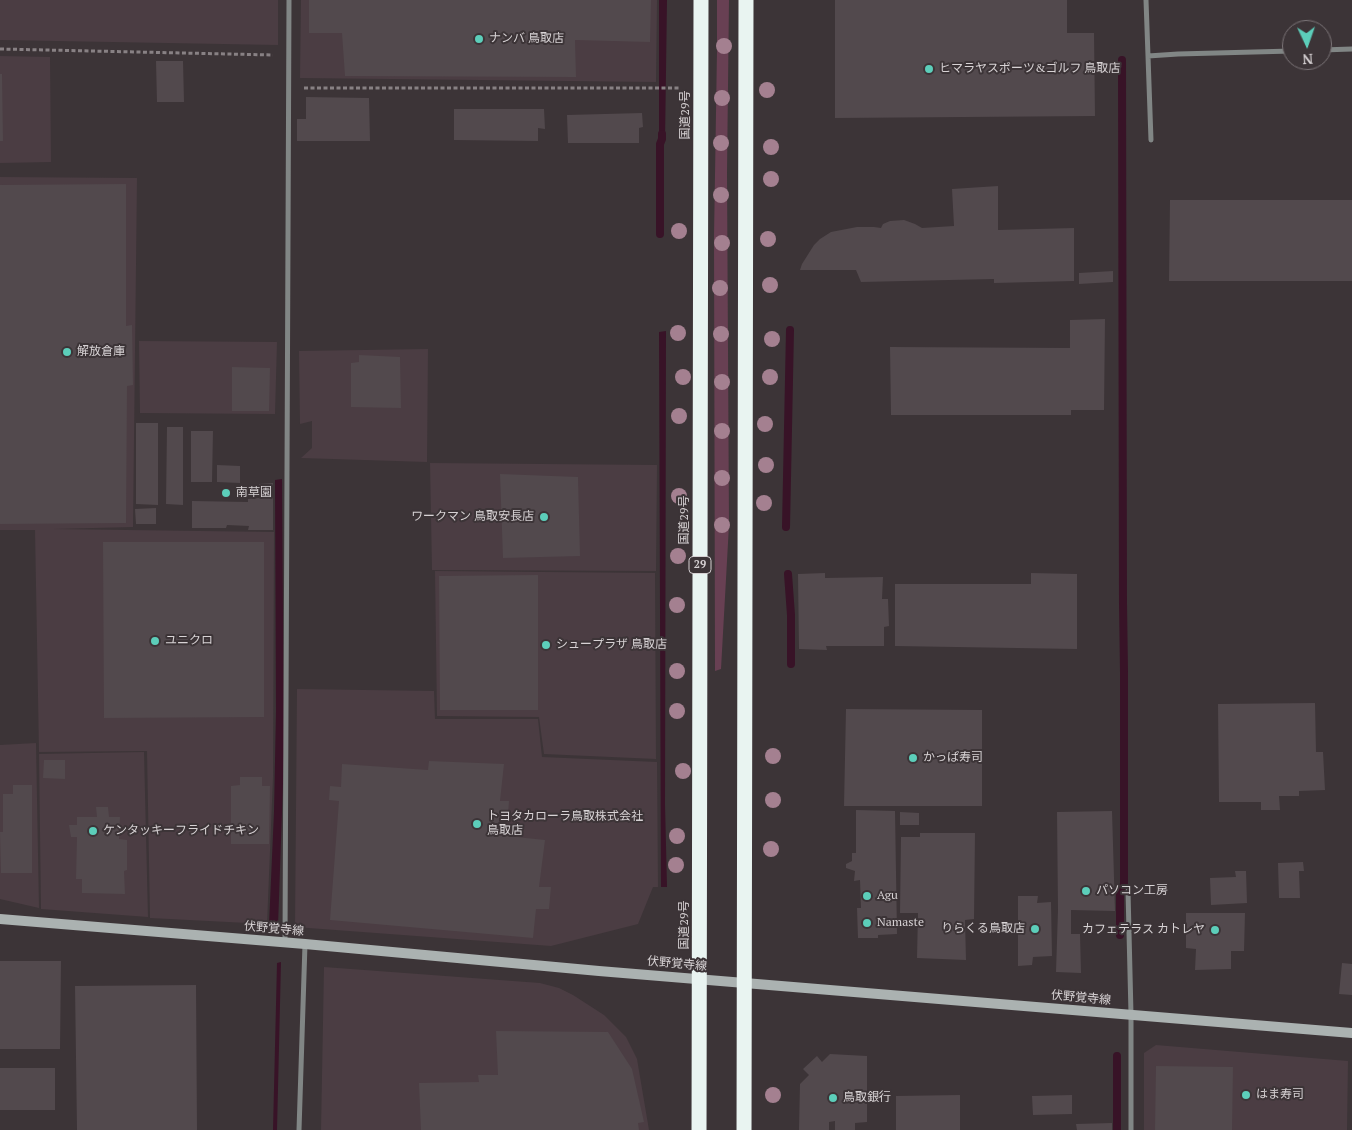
<!DOCTYPE html>
<html>
<head>
<meta charset="utf-8">
<style>
  body { margin:0 }
  #map { position:relative; width:1352px; height:1130px; overflow:hidden; background:#3c3437; font-family:"PT Serif",serif }
  canvas { display:block }
  .north { position:absolute; left:1282px; top:20px; width:50px; height:50px; box-sizing:border-box; background:#3c3437; border:1px solid #7a7376; border-radius:50%; rotate:177deg; font-size:14px; font-weight:700; line-height:20px; text-align:center; color:#d7d2d4 }
  .north::after { content:''; display:block; margin:auto; width:18px; height:22px; background:#5cceba; clip-path:polygon(50% 0,100% 100%,50% 72%,0 100%) }
</style>
</head>
<body>
<div id="map">
<canvas width="1352" height="1130"></canvas>
<div class="north">N</div>
</div>
<script>
const context = document.querySelector('canvas').getContext('2d');
context.lineJoin = 'round';
function paint(path, color) {
  context.fillStyle = color;
  context.fill(path, 'evenodd');
}
function stroke(path, color, width, dash) {
  context.strokeStyle = color;
  context.lineWidth = width;
  context.lineCap = dash ? 'butt' : 'round';
  context.setLineDash(dash || []);
  context.stroke(path);
}
function write(font, color, halo, rows, align = 'center') {
  context.font = font + ' "PT Serif","Noto Sans JP",serif';
  context.lineWidth = 4;
  context.setLineDash([]);
  context.textBaseline = 'middle';
  context.strokeStyle = halo;
  context.fillStyle = color;
  for (const [text, x, y, turn = 0] of rows) {
    context.save();
    context.translate(x, y);
    context.rotate((+turn || 0) * Math.PI / 180);
    context.textAlign = isNaN(turn) ? turn : align;
    if (halo) context.strokeText(text, 0, 0);
    context.fillText(text, 0, 0);
    context.restore();
  }
}
const built = new Path2D(`
  M0 0H278V45L0 40Z
  M301 0H657L656 82 300 78Z
  M0 56 50 57 51 162 0 163Z
  M0 177 137 178 133 527 54 529 274 532 273 777 267 924 150 918 147 751 39 752 35 530H0Z
  M139 341 277 342 275 414 140 413Z
  M428 349 427 462 301 458 312 448V421L300 424 299 351Z
  M430 463 657 465 656 571 432 570Z
  M435 571 655 573 656 759 544 754 539 717 437 716Z
  M297 689 434 691 435 719H538L542 757 657 762 658 887H653L638 924 551 946 295 927Z
  M36 743 39 908 0 899V745Z
  M144 752 148 917 41 909 39 754Z
  M324 967 540 983 559 988 573 995 604 1015 626 1037 637 1059 649 1130H321Z
  M1156 1045 1348 1061 1347 1130H1144V1053Z`);
const green = new Path2D(`
  M717 0H729L727 173 729 525 721 669 715 671 714 237 717 50Z`);
const water = new Path2D(`
  M659 0H667L665 142H659Z
  M666 331 665 804 667 887H661L659 332Z
  M282 479 284 754 278 926 269 925 274 812 276 711 275 480Z
  M281 962 277 1130H273L277 963Z`);
const stream = new Path2D(`
  M660 234V144L662 139V134
  M786 527 790 330
  M788 574 791 615V664
  M1120 935V889L1124 885V672L1123 603 1122 60
  M1117 1130V1056`);
const building = new Path2D(`
  M309 0H651L650 42 575 40 576 77 345 76 342 33H309Z
  M835 0H1067V33H1094L1095 116 835 118Z
  M156 61H183L184 102H157Z
  M0 74H2L3 141H0Z
  M306 97 369 98 370 141H297V119H306Z
  M454 109H544L545 129 538 128V141L454 140Z
  M642 113 643 127 639 128V143H568L567 115Z
  M126 184V326L132 325 133 385 127 386 126 523 0 524V185Z
  M998 186V230L1074 228V281L994 283V279L861 282 856 270H800L802 264 814 245 820 239 831 232 857 227H874L881 228 883 224 890 221 904 220 915 224 922 228 954 226 952 189Z
  M1170 200H1352V281H1169Z
  M1113 271V282L1079 284V273Z
  M1105 319 1104 410H1071V415H891L890 347 1070 348V320Z
  M359 355 400 357 401 408 351 407V363L359 362Z
  M232 367 270 368 269 411H232Z
  M136 423H158V505L136 504Z
  M167 427H183V505L166 504Z
  M191 431H213L212 482H191Z
  M217 465 240 466V483L217 482Z
  M500 474 578 477 580 556 503 558Z
  M273 483V530H248L249 526 227 525 226 528H192V501L248 502V499L259 498V484Z
  M156 508V524H136L135 509Z
  M103 542H264V717L104 718Z
  M825 573V578L883 577 882 599H888L889 626 884 627V646H826L827 650 799 649 798 574Z
  M1031 573 1077 574V649L895 646V584H1031Z
  M538 575V710H440L439 576Z
  M1315 703 1316 752H1323L1325 790 1299 791V796H1279L1280 810H1261V802H1219L1218 704Z
  M846 709 982 710V806H844Z
  M44 760H65V779L43 778Z
  M429 761 504 764 500 801H509L508 815 500 814 497 835 545 840 539 887H551L549 909H536L533 938 330 920 339 801 329 800 330 786 341 787 342 764 428 770Z
  M240 777H262V786H270L269 844H231V786L240 785Z
  M13 785H32V873H1L0 832H3V794H13Z
  M96 807H108L109 817H120L119 839 127 840V870L124 871 125 894 82 893V879H76L77 837H71L69 825H77V817H97Z
  M856 810 895 811 897 934 878 935V938H858L857 908H861L860 880 854 881 855 871 846 868V864L852 861V853H856Z
  M1112 811 1115 911 1071 910V934H1080L1081 973 1056 972 1058 910 1057 812Z
  M900 812 919 813V825H900Z
  M920 833H975L974 919 965 920 966 960 917 958 918 913H900L901 837H920Z
  M1303 862 1304 871H1299L1300 898H1279L1278 863Z
  M1235 871H1246L1247 903 1211 905 1210 878 1236 877Z
  M1018 896H1038L1037 903 1051 902 1052 956 1033 957 1032 965 1018 966Z
  M1186 913H1245L1244 951H1231V969L1195 970 1196 949 1186 948Z
  M0 961H61L60 1049H0Z
  M1342 963 1352 964V995L1339 994Z
  M196 985 197 1130H77L75 986Z
  M496 1031 608 1032 632 1069 644 1122 638 1123 639 1130H421L419 1083 479 1082 478 1075H498Z
  M830 1054 867 1056V1122L855 1123V1130H835V1121L829 1122V1130H799L800 1084 809 1075 803 1069 817 1056 822 1062Z
  M1156 1066 1233 1067 1232 1130H1155Z
  M0 1068H55V1110H0Z
  M960 1095V1130H896V1096Z
  M1072 1095V1114L1033 1115 1032 1096Z
  M1112 1123V1130H1077L1076 1124Z`);
const path = new Path2D(`
  M0 49 273 55
  M304 88H680`);
const street = new Path2D(`
  M1146 0 1151 140
  M1322 50 1352 49
  M1148 56 1178 54 1292 51
  M1128 891 1131 1014V1130
  M285 942 289 0
  M299 1130 305 944`);
const secondary = new Path2D(`
  M0 919 305 944 599 971 1352 1033`);
const highway = new Path2D(`
  M699 1130 701 0
  M744 1130 746 0`);
const trees = [
  [724,46],
  [767,90],
  [722,98],
  [721,143],
  [771,147],
  [771,179],
  [721,195],
  [679,231],
  [768,239],
  [722,243],
  [770,285],
  [720,288],
  [678,333],
  [721,334],
  [772,339],
  [683,377],
  [770,377],
  [722,382],
  [679,416],
  [765,424],
  [722,431],
  [766,465],
  [722,478],
  [679,496],
  [764,503],
  [722,525],
  [678,556],
  [677,605],
  [677,671],
  [677,711],
  [773,756],
  [683,771],
  [773,800],
  [677,836],
  [771,849],
  [676,865],
  [773,1095]
];
const markers = [
  [479,39,5,"#5cceba"],
  [929,69,5,"#5cceba"],
  [67,352,5,"#5cceba"],
  [226,493,5,"#5cceba"],
  [544,517,5,"#5cceba"],
  [155,641,5,"#5cceba"],
  [546,645,5,"#5cceba"],
  [913,758,5,"#5cceba"],
  [477,824,5,"#5cceba"],
  [93,831,5,"#5cceba"],
  [1086,891,5,"#5cceba"],
  [867,896,5,"#5cceba"],
  [867,923,5,"#5cceba"],
  [1035,929,5,"#5cceba"],
  [1215,930,5,"#5cceba"],
  [1246,1095,5,"#5cceba"],
  [833,1098,5,"#5cceba"]
];
const shields = [
  [700,565,22]
];
const shieldNames = [
  ["29",700,565]
];
const poiNames = [
  ["ナンバ 鳥取店",489,39],
  ["ヒマラヤスポーツ&ゴルフ 鳥取店",939,69],
  ["解放倉庫",77,352],
  ["南草園",236,493],
  ["ワークマン 鳥取安長店",534,517,"right"],
  ["ユニクロ",165,641],
  ["シュープラザ 鳥取店",556,645],
  ["かっぱ寿司",923,758],
  ["トヨタカローラ鳥取株式会社",487,817],
  ["鳥取店",487,831],
  ["ケンタッキーフライドチキン",103,831],
  ["パソコン工房",1096,891],
  ["Agu",877,896],
  ["Namaste",877,923],
  ["りらくる鳥取店",1025,929,"right"],
  ["カフェテラス カトレヤ",1205,930,"right"],
  ["はま寿司",1256,1095],
  ["鳥取銀行",843,1098]
];
const streetNames = [
  ["国道29号",686,115,-90],
  ["国道29号",685,520,-90],
  ["国道29号",685,925,-90],
  ["伏野覚寺線",274,929,5],
  ["伏野覚寺線",677,964,5],
  ["伏野覚寺線",1081,998,5]
];
paint(built, '#4b3d43');
paint(green, '#684053');
paint(water, '#381327');
stroke(stream, '#381327', 8);
paint(building, '#52494d');
stroke(path, '#888184', 3, [4, 2.5]);
stroke(street, '#818685', 5);
stroke(secondary, '#abb2b1', 10);
stroke(highway, '#e9f4f1', 15);
context.fillStyle = '#a48090';
for (const [x, y] of trees) {
  context.beginPath();
  context.arc(x, y, 8, 0, 2 * Math.PI);
  context.fill();
}
for (const [x, y, r, color] of markers) {
  const dot = new Path2D();
  dot.arc(x, y, r, 0, 2 * Math.PI);
  context.fillStyle = color;
  context.fill(dot);
  stroke(dot, '#3c3437', 2);
}
for (const [x, y, w] of shields) {
  const box = new Path2D();
  box.roundRect(x - w / 2, y - 8.5, w, 17, 4);
  context.fillStyle = '#3c3437';
  context.fill(box);
  stroke(box, '#d7d2d4', 1);
}
write('bold 11px', '#d7d2d4', null, shieldNames);
write('12px', '#d7d2d4', '#3c3437', poiNames, 'left');
write('12px', '#d7d2d4', '#3c3437', streetNames);
</script>
</body>
</html>
